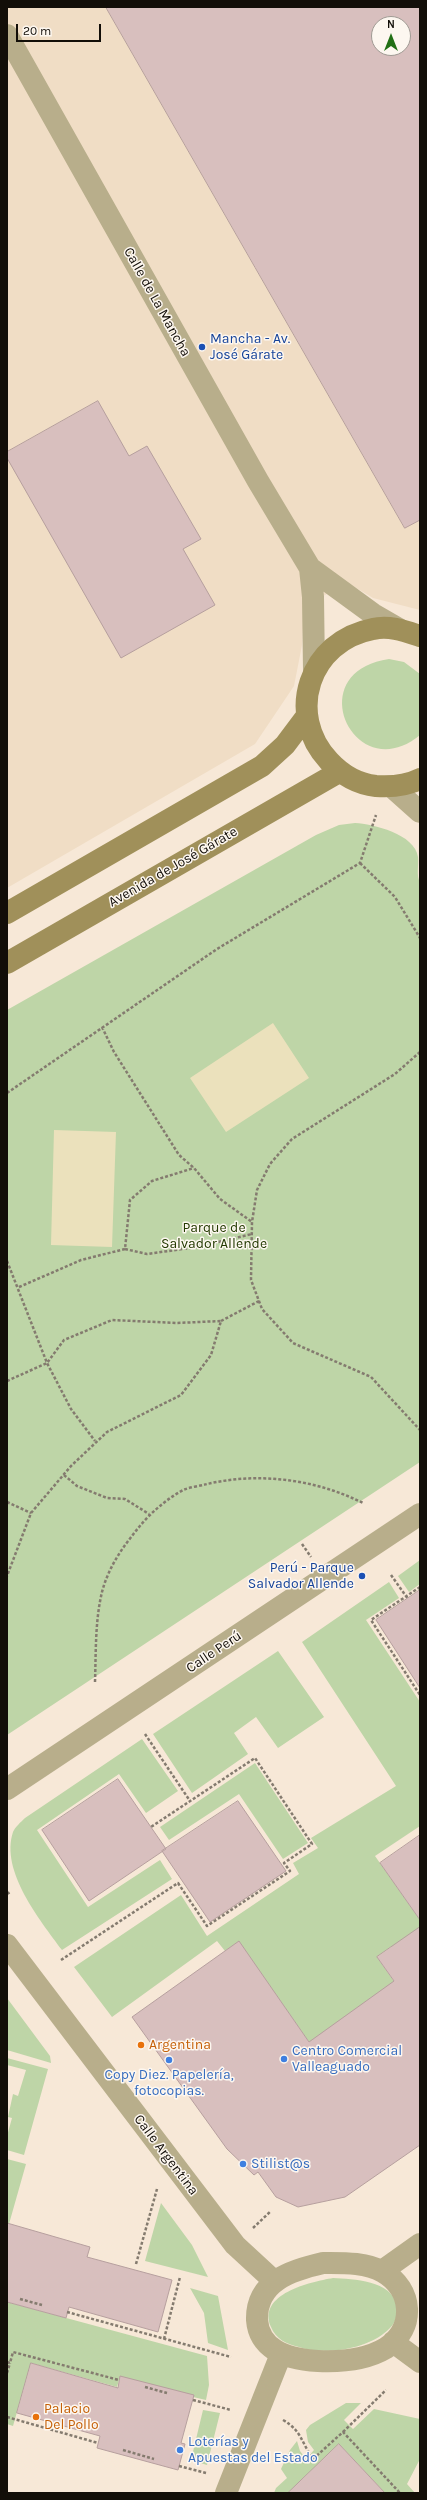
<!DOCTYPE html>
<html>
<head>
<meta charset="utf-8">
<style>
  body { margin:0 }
  #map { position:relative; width:427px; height:2500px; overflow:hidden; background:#f7e8d7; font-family:Karla,sans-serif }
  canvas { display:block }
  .frame { position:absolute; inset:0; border:8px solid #120e08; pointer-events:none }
  .north { position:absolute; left:371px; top:16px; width:40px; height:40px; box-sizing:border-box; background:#fdf7f0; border:1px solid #9f9a93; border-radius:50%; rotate:0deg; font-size:11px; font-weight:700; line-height:16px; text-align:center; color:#120e08 }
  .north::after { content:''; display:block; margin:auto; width:14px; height:18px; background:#227016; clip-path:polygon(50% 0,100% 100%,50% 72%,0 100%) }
  .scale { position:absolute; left:16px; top:24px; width:85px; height:18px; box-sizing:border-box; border:2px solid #120e08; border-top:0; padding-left:5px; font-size:12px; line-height:14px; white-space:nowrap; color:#120e08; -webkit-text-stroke:3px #fdf7f0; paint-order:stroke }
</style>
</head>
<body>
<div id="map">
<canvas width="427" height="2500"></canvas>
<div class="frame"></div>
<div class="north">N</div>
<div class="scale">20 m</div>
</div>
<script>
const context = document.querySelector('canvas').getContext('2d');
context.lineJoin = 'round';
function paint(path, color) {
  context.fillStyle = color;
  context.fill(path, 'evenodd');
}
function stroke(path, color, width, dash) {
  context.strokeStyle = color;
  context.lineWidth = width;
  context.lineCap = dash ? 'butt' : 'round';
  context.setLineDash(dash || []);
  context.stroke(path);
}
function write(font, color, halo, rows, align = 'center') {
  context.font = font + ' Karla,sans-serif';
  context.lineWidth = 3;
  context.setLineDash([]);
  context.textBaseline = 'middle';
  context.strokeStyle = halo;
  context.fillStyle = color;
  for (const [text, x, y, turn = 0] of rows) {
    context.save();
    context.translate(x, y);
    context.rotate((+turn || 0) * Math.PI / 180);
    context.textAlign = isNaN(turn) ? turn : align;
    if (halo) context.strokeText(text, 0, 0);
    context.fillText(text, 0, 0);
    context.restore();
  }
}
const built = new Path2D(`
  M7 7H420V610L373 598 348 583 304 606 302 645 294 686 255 744 7 888ZM379 24H403V48H379Z`);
const green = new Path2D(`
  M389 659 404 662 420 674V735C355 789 299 672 389 659Z
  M355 823C373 824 415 834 418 857 419 865 416 876 420 882V1462L7 1735V1010L316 835 339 825Z
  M420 1560V1584L409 1592 398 1576Z
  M389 1582 399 1598 366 1620 420 1702V1826L375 1856 420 1920V1938L397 1954 391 1947 377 1957 402 1993 309 2042 239 1942 225 1951 217 1941 112 2017 74 1967 181 1895 207 1936 299 1874 293 1863 318 1848 311 1838 396 1786 302 1642Z
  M278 1651 324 1717 278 1748 256 1717 234 1733 248 1754 192 1793 153 1734Z
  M142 1739 178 1791 146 1813 119 1774 37 1830 88 1907 160 1860 172 1879 62 1950C40 1920 0 1871 13 1832 15 1827 21 1822 25 1818Z
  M255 1763 308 1843 283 1859 239 1794 169 1840 160 1827Z
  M7 1998 50 2056 51 2063 7 2050Z
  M7 2058 48 2069 24 2155 7 2150V2136L12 2118 8 2117 13 2094 18 2096 26 2070 7 2065Z
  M7 2159 26 2164 7 2231Z
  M161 2203 192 2245 208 2277 145 2261Z
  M333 2278C353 2279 392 2280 397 2306 398 2314 396 2322 390 2328 370 2349 326 2356 299 2347 286 2344 276 2339 271 2327 257 2294 310 2282 333 2278Z
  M190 2288 218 2296 228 2350 208 2343 204 2313Z
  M7 2302 207 2356 209 2385 206 2400 119 2380 117 2387 31 2363 13 2426 7 2424Z
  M346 2403H361L344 2420 353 2429 374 2409 420 2419V2459L407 2484 415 2493H385L339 2444 288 2493H274L276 2488 287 2478 281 2469 290 2450 297 2441 300 2451 306 2459 314 2450 308 2442 306 2430 310 2425Z
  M203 2410 220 2413 207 2465 191 2460Z`);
const sand = new Path2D(`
  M273 1023 309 1078 226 1132 190 1078Z
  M54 1130 116 1132 112 1247 51 1245Z`);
const building = new Path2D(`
  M106 7H420V520L405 528ZM379 24H403V48H379Z
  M98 401 129 456 147 446 201 539 183 549 215 605 121 658 7 458V452Z
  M420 1590V1688L376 1620Z
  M118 1779 166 1849 89 1901 42 1830Z
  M238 1801 286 1871 210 1922 162 1851Z
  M420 1835V1920L380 1863Z
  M420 1927V2145L345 2197 298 2207 276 2197 258 2172 254 2175 227 2149 132 2017 239 1941 309 2042 394 1981 377 1957Z
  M7 2223 90 2247 87 2257 172 2280 158 2332 69 2307 66 2318 7 2302Z
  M31 2363 118 2388 120 2376 194 2395 181 2443 185 2444 178 2470 97 2448 100 2436 17 2413Z
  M339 2444 385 2493H288Z`);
const path = new Path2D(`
  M360 863 395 897 420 938
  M102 1027 114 1052 179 1155 194 1168 220 1199 252 1222
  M420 1052 395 1074 292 1139 270 1164 257 1190 252 1222 251 1280 262 1309 293 1343 371 1377 420 1430
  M7 1093 217 949 360 863 376 815
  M125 1249 147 1254 197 1247 252 1234
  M7 1261 47 1363 71 1409 95 1441
  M19 1287 81 1260 125 1249 130 1200 152 1181 194 1168
  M221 1321 259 1301
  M7 1381 47 1363 64 1340 112 1320 177 1323 221 1321 211 1355 181 1395 107 1432 71 1466 31 1513 7 1576
  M64 1475 77 1486 107 1498 125 1499 149 1514
  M7 1502 31 1513
  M302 1544 311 1557
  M391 1575 408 1599
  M420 1587 371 1620 420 1695
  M95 1682C96 1652 95 1621 102 1592 107 1572 119 1552 132 1536 146 1517 162 1502 183 1490 190 1487 200 1486 207 1484 259 1472 315 1479 363 1503
  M145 1734 190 1801
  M7 1894 10 1892
  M61 1960 178 1883 207 1926 290 1871 284 1863 312 1844 255 1758 151 1827
  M253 2228 271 2211
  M136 2264 157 2189
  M20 2299 42 2305
  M67 2312 231 2357
  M164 2339 180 2277
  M7 2362 10 2363 13 2352 119 2380
  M7 2373 10 2363
  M145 2387 167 2393
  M193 2400 231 2410
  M7 2417 98 2443
  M283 2420C302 2431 301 2442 313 2459L343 2432 400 2493
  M343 2432 386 2390
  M123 2450 154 2459
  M179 2466 206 2473`);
const street = new Path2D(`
  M7 35 258 481 310 568 373 614 399 629
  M310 568 313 597 314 671
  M392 787 420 812
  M7 1789 420 1514
  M7 1945 235 2245 274 2281
  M323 2263C342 2263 366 2262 383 2272 413 2289 416 2328 386 2348 366 2360 340 2362 318 2361 303 2360 287 2358 275 2350 264 2343 258 2333 257 2320 256 2281 292 2270 323 2263Z
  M382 2271 420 2244
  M393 2342 420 2362
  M226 2493 281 2354`);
const secondary = new Path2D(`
  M420 636C405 631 389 625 373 629 309 641 285 714 329 761 342 775 357 784 376 786 391 787 406 786 420 779
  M7 913 262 766 285 745 306 717
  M7 963 339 772`);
const markers = [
  [202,347,4,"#1a4fb4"],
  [362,1576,4,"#1a4fb4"],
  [141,2045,4,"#e8710a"],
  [284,2059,4,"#3f7fe0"],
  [169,2060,4,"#3f7fe0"],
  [243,2164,4,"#3f7fe0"],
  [36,2417,4,"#e8710a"],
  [180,2450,4,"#3f7fe0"]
];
const streetNames = [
  ["Calle de La Mancha",157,302,61],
  ["Avenida de José Gárate",173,867,-30],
  ["Calle Perú",214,1652,-34],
  ["Calle Argentina",166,2155,53]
];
const transitNames = [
  ["Mancha - Av.",210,339],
  ["José Gárate",210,355],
  ["Perú - Parque",354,1568,"right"],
  ["Salvador Allende",354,1584,"right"]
];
const parkNames = [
  ["Parque de",214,1228],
  ["Salvador Allende",214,1244]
];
const foodNames = [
  ["Argentina",149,2045],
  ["Palacio",44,2409],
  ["Del Pollo",44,2425]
];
const shopNames = [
  ["Centro Comercial",292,2051],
  ["Valleaguado",292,2067],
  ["Copy Diez. Papelería,",169,2075,"center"],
  ["fotocopias.",169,2091,"center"],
  ["Stilist@s",251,2164],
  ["Loterías y",188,2442],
  ["Apuestas del Estado",188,2458]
];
paint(built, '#f0ddc5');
paint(green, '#bed5a7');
paint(sand, '#ebe1bc');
paint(building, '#d8bfbe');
stroke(building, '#b69f9e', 1);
stroke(path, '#847b6f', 2.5, [3, 2]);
stroke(street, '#b8ae8b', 22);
stroke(secondary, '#a0905a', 22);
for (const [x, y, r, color] of markers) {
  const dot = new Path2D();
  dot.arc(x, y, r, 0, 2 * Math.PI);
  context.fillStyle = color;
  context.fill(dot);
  stroke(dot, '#fdf7f0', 1.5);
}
write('14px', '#120e08', '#fdf7f0', streetNames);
write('14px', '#164399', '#fdf7f0', transitNames, 'left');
write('14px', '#233a01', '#fdf7f0', parkNames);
write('14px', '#c56008', '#fdf7f0', foodNames, 'left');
write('14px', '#366cbe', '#fdf7f0', shopNames, 'left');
</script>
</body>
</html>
